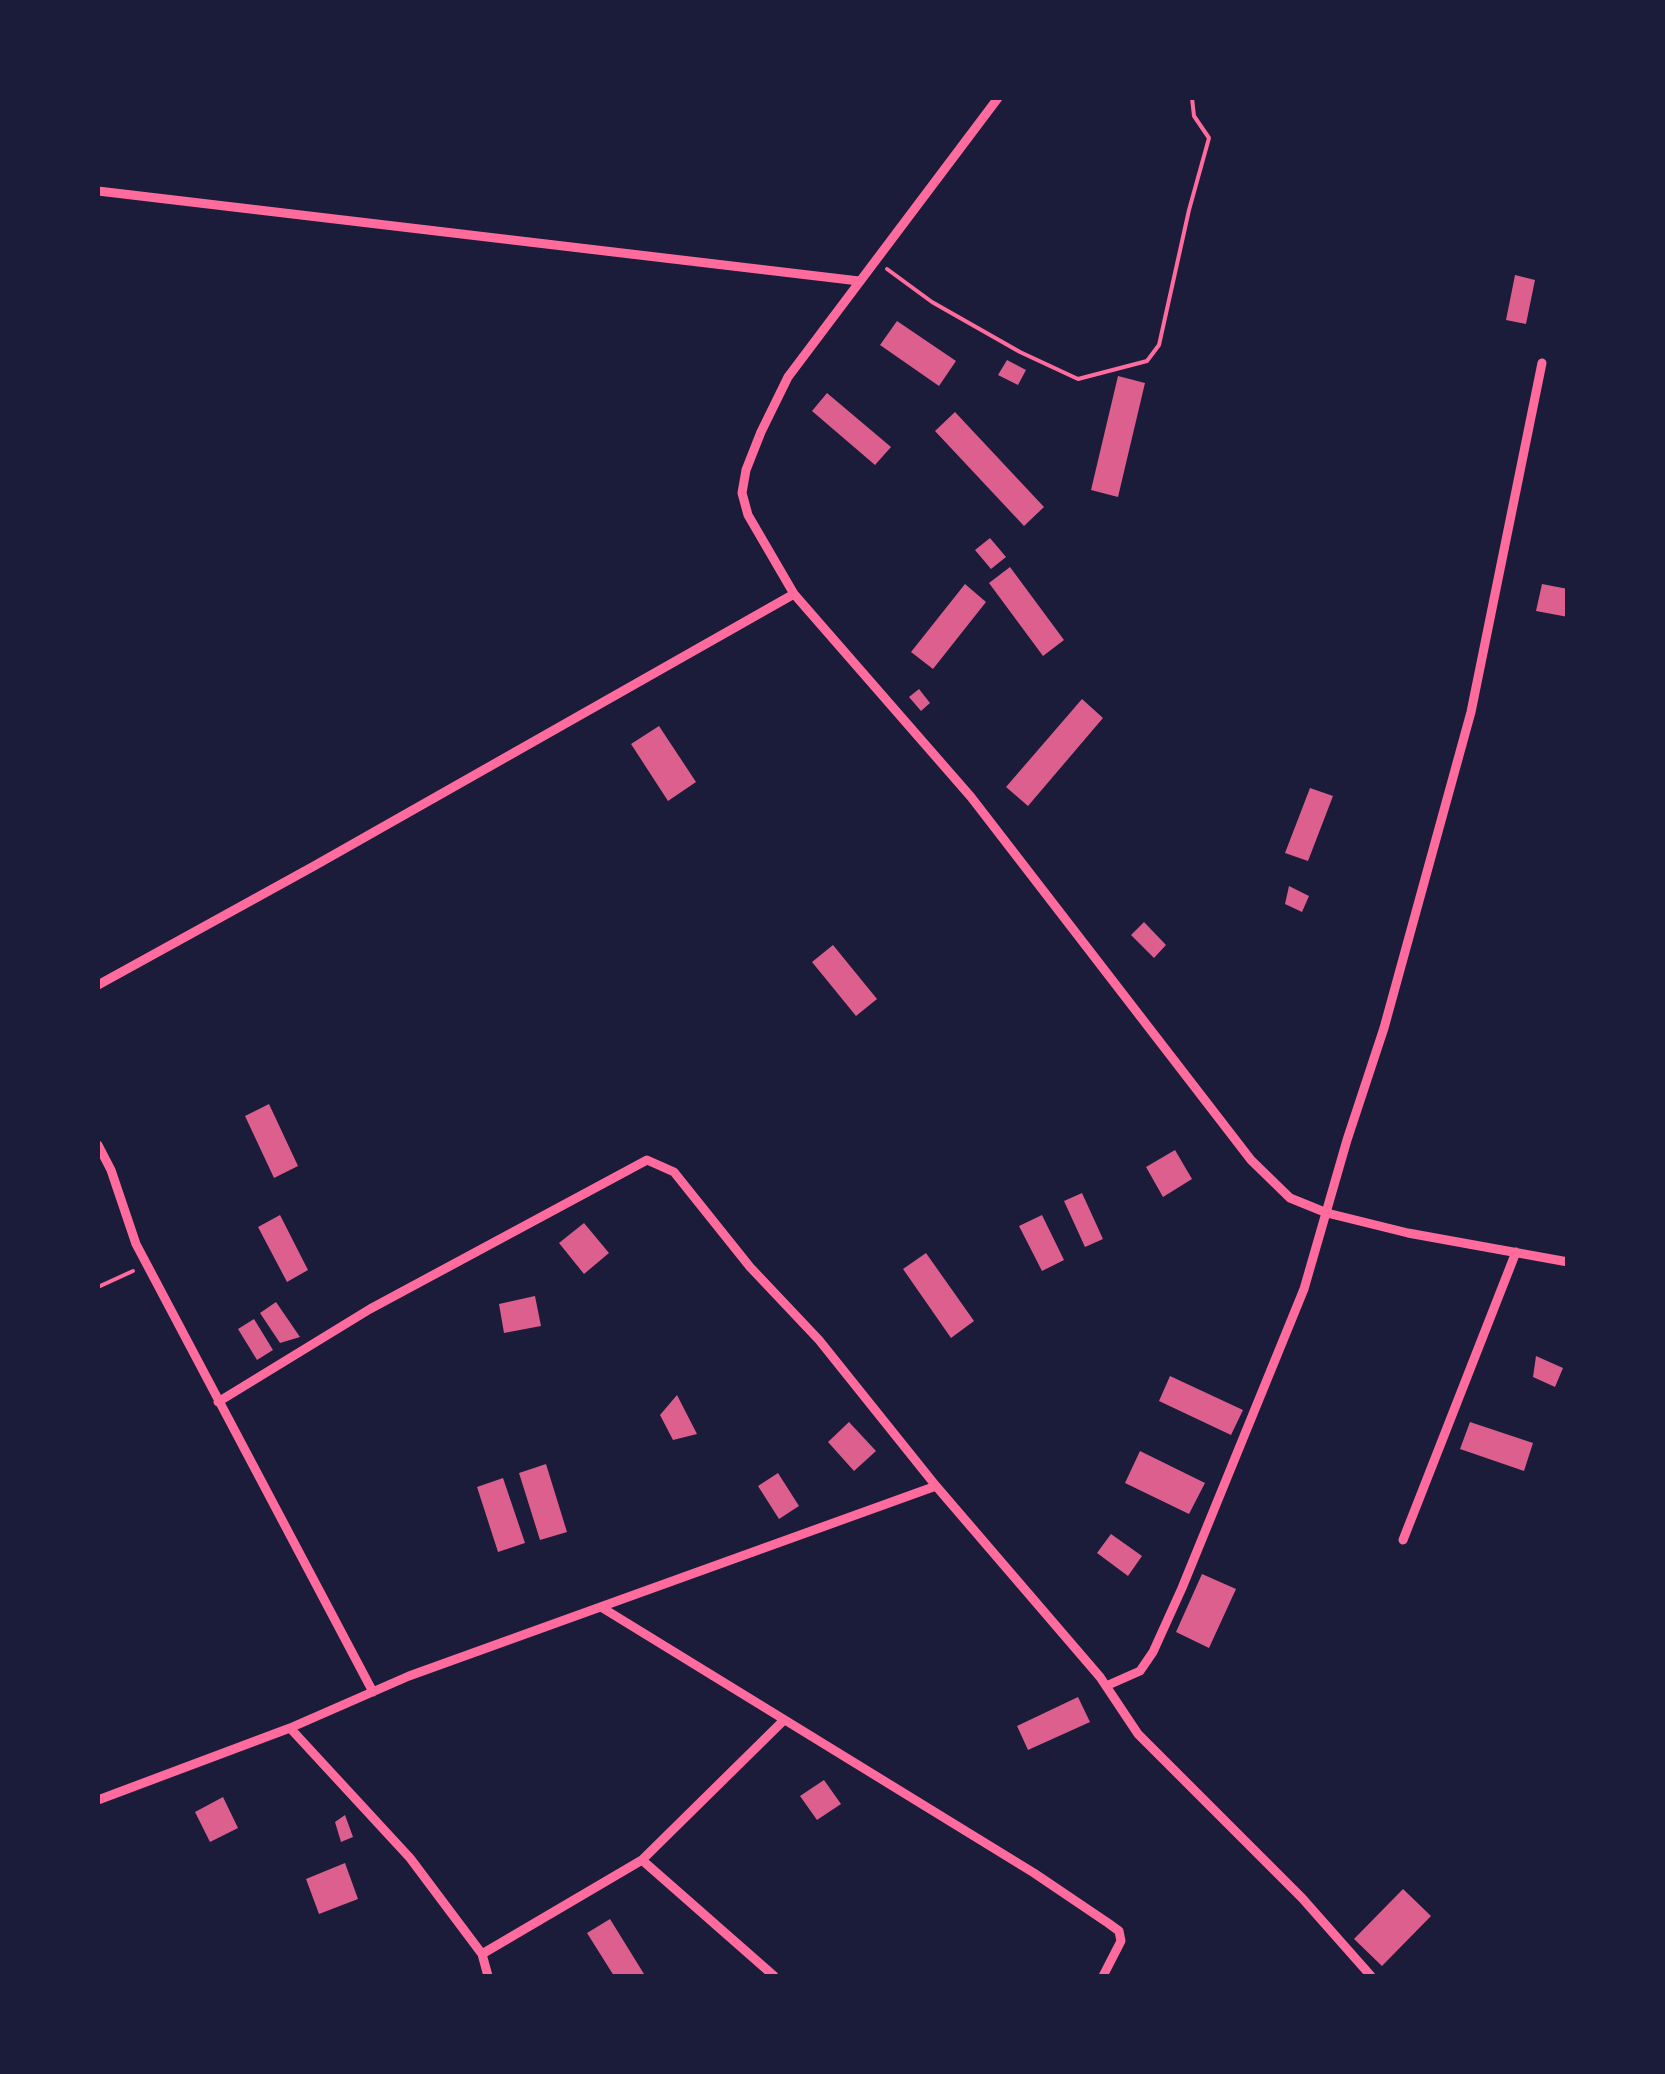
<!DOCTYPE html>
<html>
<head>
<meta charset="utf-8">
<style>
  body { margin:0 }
  #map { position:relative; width:1665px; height:2074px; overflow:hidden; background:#1b1b3a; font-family:"Zilla Slab",serif }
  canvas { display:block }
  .frame { position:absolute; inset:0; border:100px solid #1b1b3a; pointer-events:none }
</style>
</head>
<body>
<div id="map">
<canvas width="1665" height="2074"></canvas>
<div class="frame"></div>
</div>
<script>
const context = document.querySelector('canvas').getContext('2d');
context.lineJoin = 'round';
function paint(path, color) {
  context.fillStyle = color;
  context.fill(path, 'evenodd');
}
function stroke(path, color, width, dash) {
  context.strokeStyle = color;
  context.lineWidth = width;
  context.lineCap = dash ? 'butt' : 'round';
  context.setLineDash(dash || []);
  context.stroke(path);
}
const building = new Path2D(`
  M1515 275 1535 280 1526 324 1506 320Z
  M897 321 956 361 939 386 880 345Z
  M1007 360 1026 370 1018 385 998 375Z
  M1118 376 1145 383 1118 497 1091 490Z
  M827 393 891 447 875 465 812 411Z
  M955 412 1044 507 1024 526 935 431Z
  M990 538 1006 557 991 569 975 550Z
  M1010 567 1064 640 1043 656 989 583Z
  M965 584 986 602 933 669 911 652Z
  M1542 584 1568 589V617L1536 611Z
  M919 689 930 703 921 711 909 697Z
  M1082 699 1103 718 1028 806 1006 787Z
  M659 726 696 782 668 801 631 744Z
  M1310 788 1333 796 1308 861 1285 853Z
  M1289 886 1309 896 1302 912 1285 904Z
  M1144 922 1166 945 1154 958 1131 935Z
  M833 945 877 999 856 1016 812 962Z
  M269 1104 298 1166 274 1178 245 1116Z
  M1175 1150 1192 1179 1163 1197 1146 1167Z
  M1082 1193 1103 1239 1085 1247 1064 1201Z
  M280 1215 308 1270 287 1282 258 1227Z
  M1042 1215 1064 1260 1042 1271 1019 1226Z
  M584 1223 609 1253 584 1274 559 1243Z
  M926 1253 974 1321 951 1338 903 1269Z
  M535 1296 541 1326 504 1333 499 1304Z
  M276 1302 300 1337 280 1343 260 1313Z
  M254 1319 273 1350 257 1360 238 1329Z
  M1536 1356 1563 1368 1555 1387 1533 1377Z
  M1170 1376 1243 1410 1231 1435 1159 1401Z
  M677 1395 697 1434 673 1440 660 1415Z
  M849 1422 876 1451 854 1471 828 1442Z
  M1470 1422 1533 1443 1524 1471 1460 1449Z
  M1140 1451 1205 1483 1189 1514 1125 1483Z
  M546 1464 567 1532 540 1540 519 1473Z
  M778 1473 799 1506 779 1519 758 1486Z
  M503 1478 525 1543 498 1552 477 1487Z
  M1111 1534 1142 1556 1128 1576 1097 1553Z
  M1202 1574 1236 1589 1209 1648 1176 1632Z
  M1078 1697 1090 1722 1028 1750 1017 1726Z
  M824 1780 841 1804 817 1820 800 1796Z
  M223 1797 238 1828 210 1842 195 1812Z
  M345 1815 353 1837 341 1842 335 1822Z
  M345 1863 358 1899 319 1914 306 1879Z
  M1403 1889 1431 1916 1382 1966 1354 1939Z
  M610 1919 644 1974 639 1976H614L587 1933Z`);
const path = new Path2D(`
  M887 269 932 302 1020 352 1078 379 1147 361 1159 345 1189 210 1209 138 1194 116 1192 98
  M98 1287 133 1271`);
const minor = new Path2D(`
  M998 98 788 377 761 432 746 470 742 493 748 515 794 594 971 797 1251 1160 1290 1198 1327 1213 1408 1233 1568 1262
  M98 191 859 281
  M98 985 314 866 794 594
  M98 1145 111 1170 136 1244 373 1692
  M218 1402 370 1309 647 1160 674 1172 750 1267 819 1340 936 1486
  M1403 1540 1516 1252
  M601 1607 1034 1873 1108 1923 1119 1931 1121 1941 1103 1976
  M1106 1686 1140 1671 1153 1652 1182 1588 1304 1289 1347 1140 1384 1028 1471 712 1542 363
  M290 1728 410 1858 482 1954 488 1976
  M98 1800 290 1728 409 1676 936 1486 1100 1677 1138 1734 1302 1898 1371 1976
  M642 1860 774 1976
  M482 1954 642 1860 784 1720`);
paint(building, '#dd5f8e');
stroke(path, '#ff6b9d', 4);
stroke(minor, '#ff6b9d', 9);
</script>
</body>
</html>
